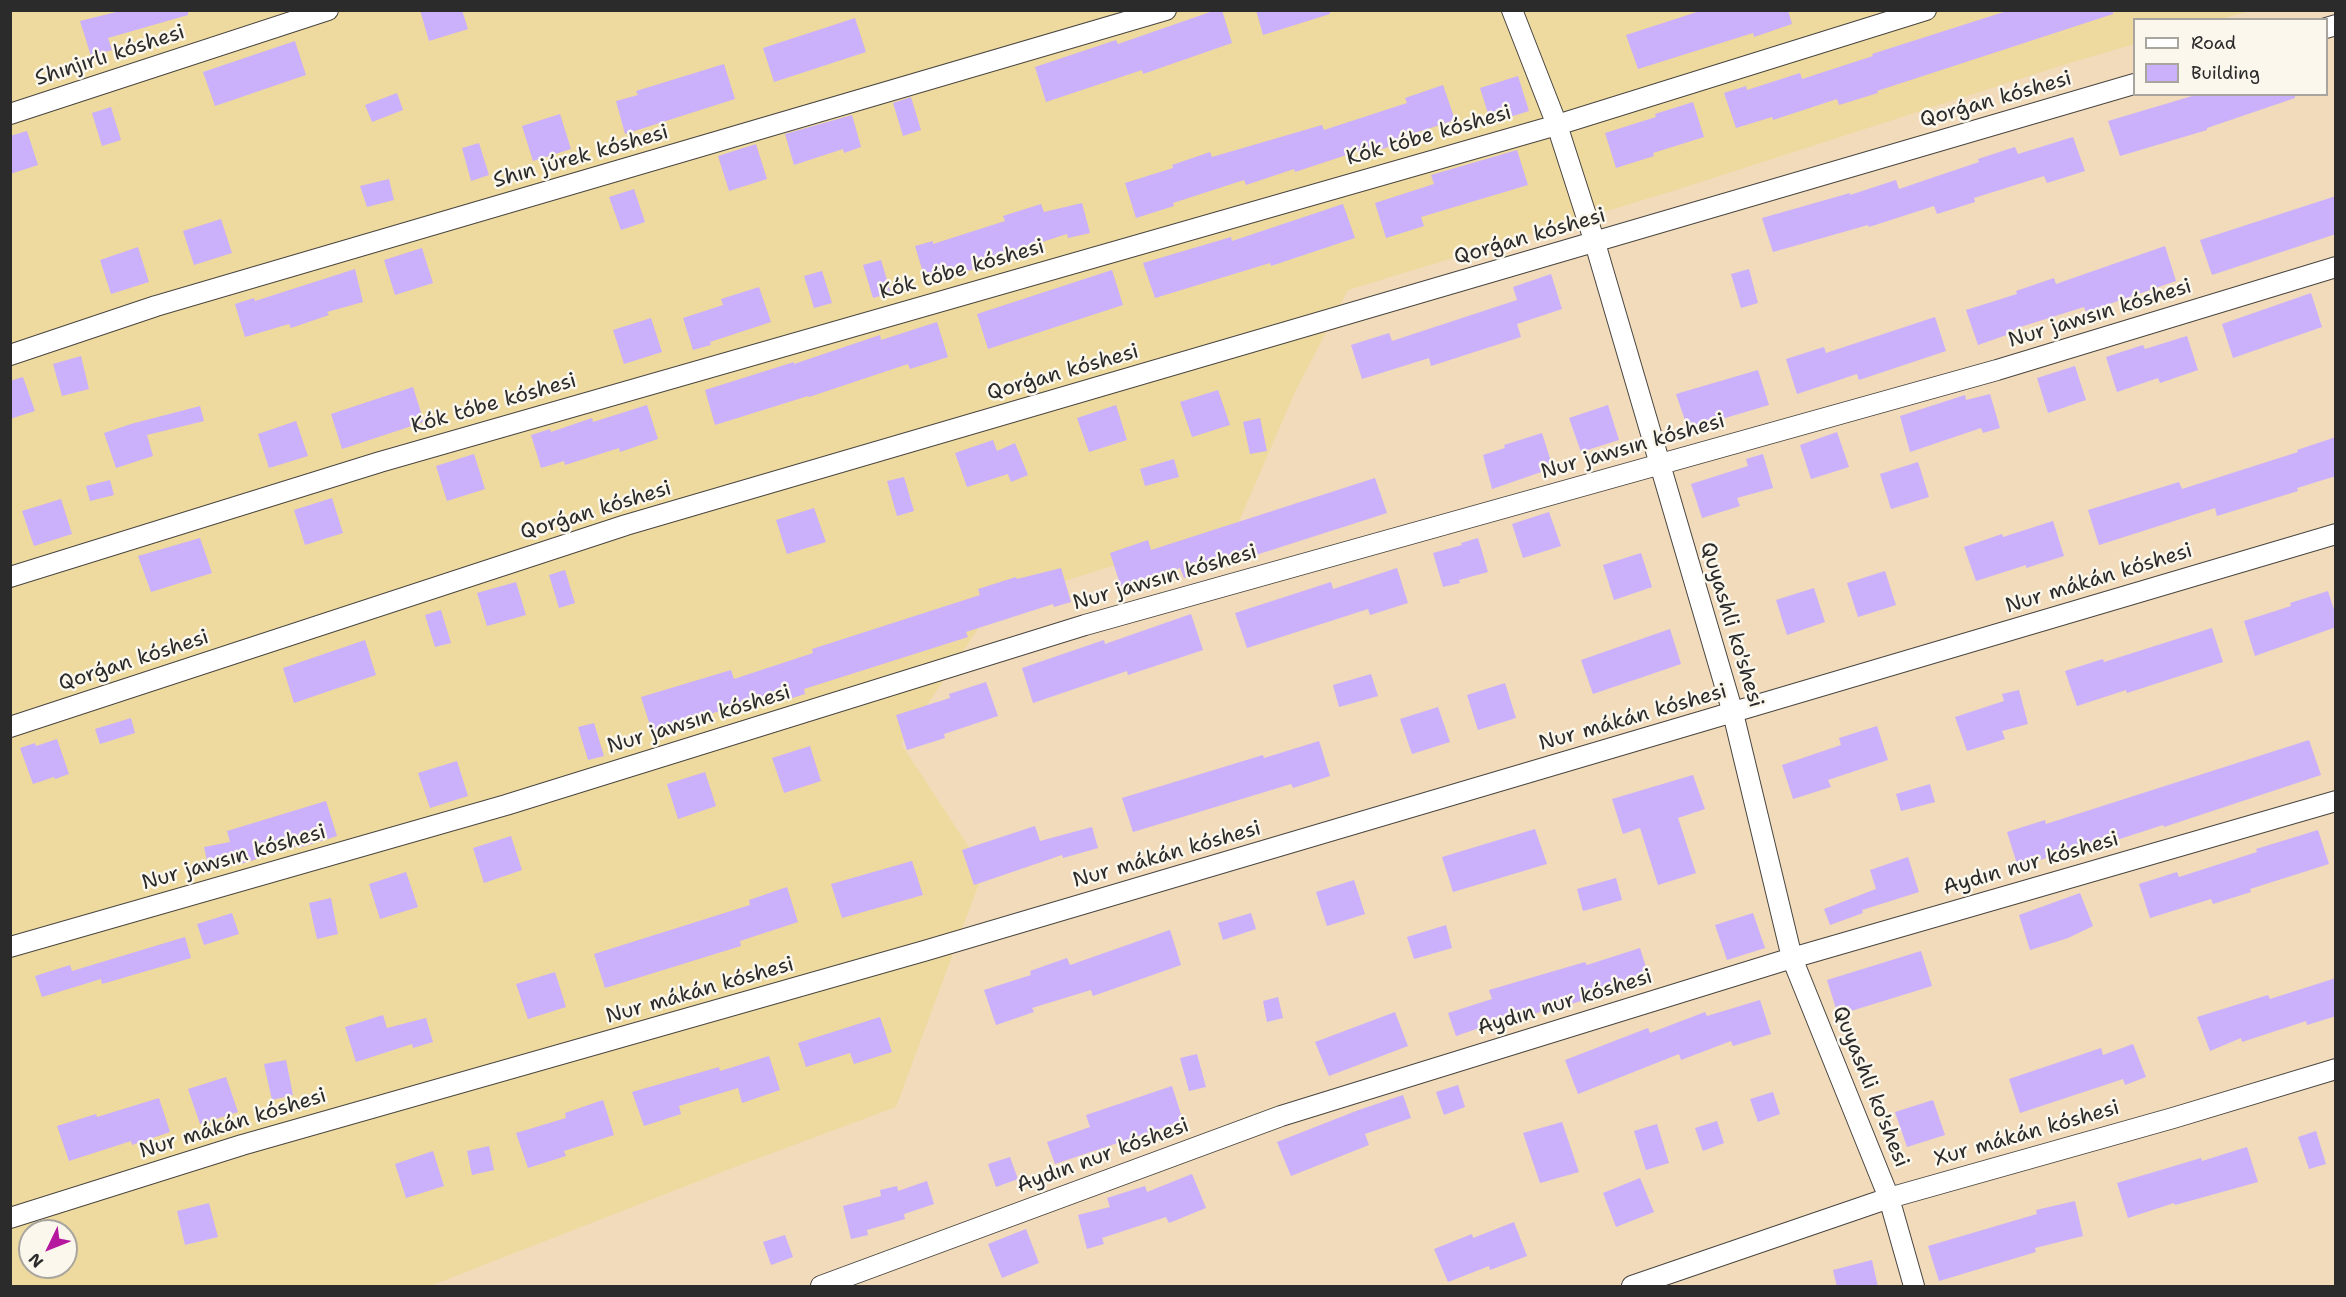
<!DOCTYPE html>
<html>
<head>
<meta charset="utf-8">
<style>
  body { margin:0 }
  #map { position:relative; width:2346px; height:1297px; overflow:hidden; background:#f1dbba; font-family:"Shantell Sans",sans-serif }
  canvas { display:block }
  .frame { position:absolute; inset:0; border:12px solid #2b2b2b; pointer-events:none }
  .legend { position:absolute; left:2133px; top:18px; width:195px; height:78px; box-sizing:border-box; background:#fbf7ec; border:2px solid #a8a59f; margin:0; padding:8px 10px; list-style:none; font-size:18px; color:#2b2b2b }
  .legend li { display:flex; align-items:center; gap:12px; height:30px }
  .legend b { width:30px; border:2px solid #a8a59f }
  .north { position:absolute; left:18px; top:1219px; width:60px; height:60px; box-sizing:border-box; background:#fbf7ec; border:2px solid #a8a59f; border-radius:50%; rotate:227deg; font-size:16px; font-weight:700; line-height:24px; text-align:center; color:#2b2b2b }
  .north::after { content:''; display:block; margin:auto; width:21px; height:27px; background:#b5179e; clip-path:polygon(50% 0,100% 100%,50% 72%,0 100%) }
</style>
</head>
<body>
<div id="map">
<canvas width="2346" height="1297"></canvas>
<div class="frame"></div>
<ul class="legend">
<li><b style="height:8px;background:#fff"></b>Road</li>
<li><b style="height:16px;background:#cbb0fb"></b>Building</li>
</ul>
<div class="north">N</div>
</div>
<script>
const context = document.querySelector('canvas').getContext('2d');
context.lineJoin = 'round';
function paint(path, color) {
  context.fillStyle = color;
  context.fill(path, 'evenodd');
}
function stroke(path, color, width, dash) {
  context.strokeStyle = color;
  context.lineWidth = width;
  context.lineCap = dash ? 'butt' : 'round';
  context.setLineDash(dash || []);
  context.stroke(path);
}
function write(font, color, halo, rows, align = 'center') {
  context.font = font + ' "Shantell Sans",sans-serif';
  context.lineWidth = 5;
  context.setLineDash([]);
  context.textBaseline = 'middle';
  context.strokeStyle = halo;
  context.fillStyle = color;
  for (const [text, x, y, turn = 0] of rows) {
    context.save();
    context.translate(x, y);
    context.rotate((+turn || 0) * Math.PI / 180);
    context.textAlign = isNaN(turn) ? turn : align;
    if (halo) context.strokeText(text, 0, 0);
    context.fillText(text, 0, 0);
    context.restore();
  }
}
const sand = new Path2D(`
  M10 11H2251L2220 19 2134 20V44L2063 65 1679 189 1348 290 1295 392 1236 528 996 602 901 744 984 870 896 1107 732 1168 430 1286H11ZM30 1231H66V1267H30Z`);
const building = new Path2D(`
  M124 10H188V15L108 38 112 50 91 56 80 21Z
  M420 10H462L468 29 429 41Z
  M1216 10H1222L1232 43 1143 74 1142 70 1046 102 1035 67 1116 40 1118 44Z
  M1256 10H1330V14L1263 35Z
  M1703 10H1788L1792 24 1754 37 1753 33 1638 69 1626 35Z
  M2010 10H2113V14L1877 91 1878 93 1839 105 1837 99 1773 120 1772 117 1736 128 1724 93 1746 86 1747 90 1800 73 1802 79 1873 56 1872 54Z
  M855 18 866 52 774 82 763 48Z
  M295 41 306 75 215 106 203 72Z
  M724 64 735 99 625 134 616 101 638 95 636 91Z
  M1518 76 1529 111 1491 123 1480 88Z
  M1443 85 1455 120 1400 138 1401 143 1363 155 1362 150 1295 172 1294 169 1246 185 1244 180 1173 203 1174 206 1136 218 1125 183 1173 168 1172 165 1210 152 1212 157 1322 125 1324 130 1407 103 1405 98Z
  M397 93 403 110 372 122 365 105Z
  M2199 94H2295V98L2207 128V130L2120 156 2108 121Z
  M911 97 921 130 903 136 893 103Z
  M1693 102 1704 137 1653 153 1654 156 1616 168 1605 133 1656 117 1655 114Z
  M111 107 121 140 102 146 92 113Z
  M560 114 571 149 533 161 522 126Z
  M852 115 861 147 844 153 843 149 794 165 785 134Z
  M27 131 38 165 10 174V136Z
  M2073 137 2085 171 2047 183 2044 176 1974 198 1975 202 1937 214 1934 206 1869 227 1868 225 1773 252 1762 218 1850 193V195L1896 180 1899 189 1979 162 1978 159 2015 147 2018 154Z
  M479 143 489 175 471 181 462 148Z
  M756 144 767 179 729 191 718 156Z
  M1517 150 1528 185 1421 217 1424 226 1386 238 1375 203 1434 184 1431 175Z
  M389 179 394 200 367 207 360 186Z
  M634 189 645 222 621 230 609 197Z
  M2336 196V234L2212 275 2200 240Z
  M1082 203 1090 233 1068 238 1067 234 995 257 996 262 958 274 957 270 925 279 915 246 933 241V244L1005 221 1003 216 1041 204 1044 212Z
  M1343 204 1355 238 1271 266 1270 263 1155 298 1143 263 1231 237 1232 241Z
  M221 219 232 253 194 265 183 231Z
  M2165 246 2176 281 2086 312 2084 307 2014 329 2015 332 1978 345 1966 310 2017 294 2016 291 2054 278 2056 284Z
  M138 247 149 282 111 294 100 260Z
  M422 248 433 283 395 295 384 260Z
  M881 260 891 293 873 298 863 265Z
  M355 269 363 302 327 312 329 315 291 328 289 324 245 337 235 304 254 298 255 301Z
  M1749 269 1758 303 1741 308 1731 274Z
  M1112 270 1123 305 988 349 977 314Z
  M822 271 832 303 814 308 804 276Z
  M1551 274 1562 309 1517 324 1521 337 1431 366 1429 358 1362 379 1351 345 1389 333 1392 341 1517 300 1513 287Z
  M759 287 771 322 710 342 711 345 693 350 683 318 723 305 721 299Z
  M2311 293 2322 327 2233 358 2222 324Z
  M1935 317 1946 351 1859 380 1857 374 1797 394 1786 359 1824 347 1826 353Z
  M651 318 662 352 624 364 613 330Z
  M937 322 948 357 910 369 908 364 809 397 808 396 715 425 705 390 794 362V364L880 335 881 340Z
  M2187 336 2198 370 2160 383 2158 378 2117 392 2106 357 2143 345 2145 349Z
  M81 356 89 389 62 396 53 364Z
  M2075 366 2086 400 2048 413 2037 378Z
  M1758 370 1769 405 1688 429 1676 394Z
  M23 377 35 411 10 419V381Z
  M413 387 424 422 342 449 331 414Z
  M1218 390 1230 425 1192 437 1180 402Z
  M1990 394 2000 428 1983 433 1981 428 1910 452 1900 416 1965 395 1966 400Z
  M647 405 658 439 620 452 619 448 565 465 564 461 541 468 531 435 550 429 551 432 592 418 593 422Z
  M1116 405 1127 440 1089 452 1077 418Z
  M1608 405 1619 440 1581 452 1569 418Z
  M200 406 204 421 147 435 153 456 116 468 104 433 131 424Z
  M1260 418 1267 451 1250 454 1243 422Z
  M296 421 308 456 269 468 258 434Z
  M1837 432 1849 467 1811 479 1800 445Z
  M1542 433 1553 468 1492 489 1483 455 1505 448 1504 445Z
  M2336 437V476L2297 488 2298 491 2217 516 2215 508 2099 545 2088 510 2179 482 2182 489 2298 452 2297 450Z
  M993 440 997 451 1015 443 1028 475 1011 482 1008 474 967 487 955 453Z
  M474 454 485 489 447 501 436 466Z
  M1763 454 1773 488 1737 498 1740 506 1702 518 1691 484 1748 466 1746 459Z
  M1174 459 1179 477 1145 486 1140 469Z
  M1918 462 1929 497 1891 509 1880 474Z
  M904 477 914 511 897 516 887 481Z
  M1375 478 1387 513 1184 578 1180 568 1121 587 1110 553 1148 540 1151 550Z
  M110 480 114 495 90 501 86 486Z
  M332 498 343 533 305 545 294 510Z
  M61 499 72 534 34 546 22 511Z
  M814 508 826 542 787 554 776 520Z
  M1549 512 1561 546 1523 558 1512 524Z
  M2053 521 2064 556 2026 568V565L1976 581 1964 547 2002 534 2003 537Z
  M200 538 212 573 151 592 138 556Z
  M1478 538 1488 572 1459 580 1460 583 1443 587 1433 553 1462 545 1461 543Z
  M1641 553 1652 587 1614 600 1603 565Z
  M1061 568 1071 602 1054 607 1053 604 966 632 968 637 804 689 805 694 767 706 765 697 652 732 641 697 731 670 734 679 813 653 812 649 980 595 978 589 1016 577 1017 579Z
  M1397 568 1408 603 1370 615 1368 609 1247 648 1235 613 1331 582 1333 589Z
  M565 570 575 603 559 608 549 575Z
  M1885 571 1896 605 1858 617 1847 583Z
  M516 582 526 615 487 626 477 593Z
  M1814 588 1825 622 1787 635 1776 600Z
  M2328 591 2336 616V627L2255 656 2244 621 2291 606 2290 603Z
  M441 610 451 643 435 647 425 615Z
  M1191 614 1203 650 1128 675 1127 671 1033 703 1022 668 1104 640 1105 644Z
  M2212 628 2223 662 2127 693 2126 690 2077 706 2065 671 2103 659 2104 662Z
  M1670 629 1681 664 1593 694 1581 660Z
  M365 640 376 675 294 703 283 668Z
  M1371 674 1378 696 1339 707 1333 685Z
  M986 682 998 716 944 734 945 738 907 750 896 715 950 698 949 694Z
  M1505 683 1516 718 1478 730 1467 695Z
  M2019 690 2028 724 2002 731 2005 739 1967 751 1955 717 2004 701 2002 694Z
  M1438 707 1450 742 1412 754 1400 719Z
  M131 718 135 733 100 744 95 729Z
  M594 723 604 756 588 760 578 727Z
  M1877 726 1888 760 1828 780 1831 787 1793 799 1782 765 1841 745 1839 738Z
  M57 739 69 774 55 779 54 777 33 784 20 748 35 743 36 746Z
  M2309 740 2321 775 2164 827 2163 825 2070 855 2068 851 2018 867 2007 832 2045 820 2046 824Z
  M1319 741 1330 776 1293 788 1291 784 1133 832 1122 798 1263 755 1264 758Z
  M810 746 821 781 784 793 772 758Z
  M457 761 468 796 430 808 418 773Z
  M705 772 716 806 678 819 667 784Z
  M1693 775 1705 809 1678 818 1696 873 1658 885 1640 828 1623 834 1612 799Z
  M1930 784 1935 802 1901 811 1896 794Z
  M326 801 337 836 299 848 298 846 241 864 209 870 204 847 230 842 227 831Z
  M1035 826 1040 841 1092 827 1098 848 1063 858 1062 855 974 885 962 850Z
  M1535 829 1547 864 1453 892 1442 857Z
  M2318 830 2329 864 2250 889 2251 892 2213 904 2211 899 2150 918 2139 884 2177 872 2179 877 2257 852 2256 849Z
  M511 836 522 870 484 883 473 848Z
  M1908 857 1919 892 1862 910 1863 913 1830 925 1824 909 1876 889 1870 870Z
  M912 861 923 895 842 918 831 884Z
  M406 872 418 907 380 919 369 884Z
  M1616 878 1622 900 1583 911 1577 889Z
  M1354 880 1365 914 1327 926 1316 892Z
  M787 887 798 922 740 941 741 946 605 988 594 954 750 905 749 900Z
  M2080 893 2093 926 2068 938 2030 950 2019 915Z
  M331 898 338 934 317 939 309 903Z
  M232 913 239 934 204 945 197 924Z
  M1251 913 1256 929 1223 940 1218 923Z
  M1753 913 1765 948 1727 960 1715 925Z
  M1446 925 1452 948 1414 959 1407 937Z
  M1170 930 1181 965 1093 996 1091 990 1032 1008 1034 1012 996 1025 984 990 1031 975 1030 971 1067 958 1070 965Z
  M185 937 191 958 102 984 101 979 42 997 35 976 70 965 72 971Z
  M1640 948 1651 983 1613 995 1612 991 1559 1008 1558 1006 1501 1025 1500 1021 1456 1036 1448 1013 1492 999 1489 990 1585 962 1587 965Z
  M1921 951 1932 986 1838 1015 1827 980Z
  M555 972 566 1007 528 1019 516 984Z
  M2336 978V1016L2307 1025 2306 1021 2242 1042 2241 1038 2210 1051 2197 1017 2268 995 2270 999Z
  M1278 997 1283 1018 1267 1022 1263 1001Z
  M1760 1000 1771 1034 1733 1046 1731 1041 1681 1060 1679 1054 1578 1094 1565 1060 1648 1028 1650 1033 1705 1012 1707 1016Z
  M1395 1012 1408 1046 1329 1076 1315 1042Z
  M383 1015 387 1028 426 1018 433 1042 413 1048 412 1044 356 1062 345 1027Z
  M880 1017 892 1052 854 1064 850 1053 806 1067 798 1043Z
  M2133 1044 2146 1077 2125 1085 2123 1079 2020 1113 2009 1079 2101 1048 2103 1055Z
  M1197 1054 1206 1087 1189 1091 1180 1058Z
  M769 1056 780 1090 742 1103 738 1088 679 1106 681 1114 644 1126 632 1092 719 1067 720 1071Z
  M286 1060 293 1095 272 1100 264 1064Z
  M226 1077 238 1112 200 1124 188 1089Z
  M1458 1085 1465 1107 1444 1115 1436 1092Z
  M1172 1086 1183 1121 1055 1164 1047 1142 1090 1127 1086 1115Z
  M1773 1092 1780 1114 1758 1122 1750 1099Z
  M1403 1095 1411 1118 1365 1134 1369 1145 1291 1176 1277 1142 1356 1111Z
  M159 1098 170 1132 132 1145 131 1141 69 1161 57 1126 96 1114 97 1117Z
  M603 1100 614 1135 564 1151 566 1156 528 1168 516 1133 566 1118 565 1113Z
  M1933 1100 1945 1135 1907 1147 1895 1112Z
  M1717 1121 1724 1143 1703 1151 1695 1128Z
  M1562 1122 1579 1172 1540 1183 1523 1133Z
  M1657 1124 1669 1163 1646 1170 1634 1131Z
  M2316 1131 2326 1164 2309 1169 2298 1137Z
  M489 1146 494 1170 472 1175 467 1151Z
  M2247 1147 2258 1182 2175 1205 2174 1203 2128 1218 2117 1183 2201 1158 2202 1161Z
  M433 1151 444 1186 406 1198 395 1164Z
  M1010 1157 1018 1179 996 1187 988 1164Z
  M1192 1174 1206 1208 1169 1223 1166 1217 1102 1238 1104 1244 1087 1249 1078 1215 1110 1207 1107 1198 1145 1186 1147 1192Z
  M1640 1178 1654 1212 1616 1227 1603 1193Z
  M927 1181 934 1204 904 1214 905 1219 867 1230 868 1235 851 1239 843 1206 881 1196 880 1190 897 1186 898 1191Z
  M2075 1201 2083 1236 2035 1248 2036 1252 1939 1281 1928 1246 2037 1214 2036 1210Z
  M209 1203 218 1237 185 1245 177 1211Z
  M1514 1222 1527 1256 1490 1270 1489 1266 1448 1282 1434 1249 1472 1234 1473 1238Z
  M1026 1229 1039 1263 1002 1278 988 1244Z
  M785 1235 793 1257 771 1265 763 1242Z
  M1872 1260 1878 1287H1837L1833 1270Z`);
const minor = new Path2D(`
  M1512 10 1557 125 1595 243 1733 713 1792 958 1889 1198 1914 1286
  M2326 28 2336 25
  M10 114 328 10
  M10 355 156 306 1166 10
  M10 577 380 462 1557 125 1926 10
  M10 727 626 525 2134 84
  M10 947 506 805 1085 625 1997 370 2336 267
  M10 1218 242 1145 924 951 2336 534
  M821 1286 1281 1116 1792 958 2336 801
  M1632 1286 1889 1198 2173 1118 2336 1069`);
const streetNames = [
  ["Shınjırlı kóshesi",110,56,-18],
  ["Qorǵan kóshesi",1996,100,-16],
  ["Kók tóbe kóshesi",1429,136,-16],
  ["Shın júrek kóshesi",581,157,-16],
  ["Qorǵan kóshesi",1530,237,-16],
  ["Kók tóbe kóshesi",962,270,-16],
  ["Nur jawsın kóshesi",2100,314,-17],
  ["Qorǵan kóshesi",1063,373,-16],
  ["Kók tóbe kóshesi",494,404,-16],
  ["Nur jawsın kóshesi",1633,447,-16],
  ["Qorǵan kóshesi",596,511,-17],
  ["Nur jawsın kóshesi",1165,578,-16],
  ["Nur mákán kóshesi",2099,579,-17],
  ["Quyashli ko'shesi",1731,625,73],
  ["Qorǵan kóshesi",134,661,-18],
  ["Nur mákán kóshesi",1633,718,-16],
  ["Nur jawsın kóshesi",699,720,-17],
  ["Nur mákán kóshesi",1167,855,-16],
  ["Nur jawsın kóshesi",234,858,-16],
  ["Aydın nur kóshesi",2031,864,-16],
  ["Nur mákán kóshesi",700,991,-16],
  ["Aydın nur kóshesi",1565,1003,-17],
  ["Quyashli ko'shesi",1870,1087,68],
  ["Nur mákán kóshesi",233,1124,-17],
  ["Xur mákán kóshesi",2027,1134,-16],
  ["Aydın nur kóshesi",1103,1156,-20]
];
paint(sand, '#eeda9e');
paint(building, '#cbb0fb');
stroke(minor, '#494540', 22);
stroke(minor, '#fff', 20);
write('21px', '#2b2b2b', '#fbf7ec', streetNames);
</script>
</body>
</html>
